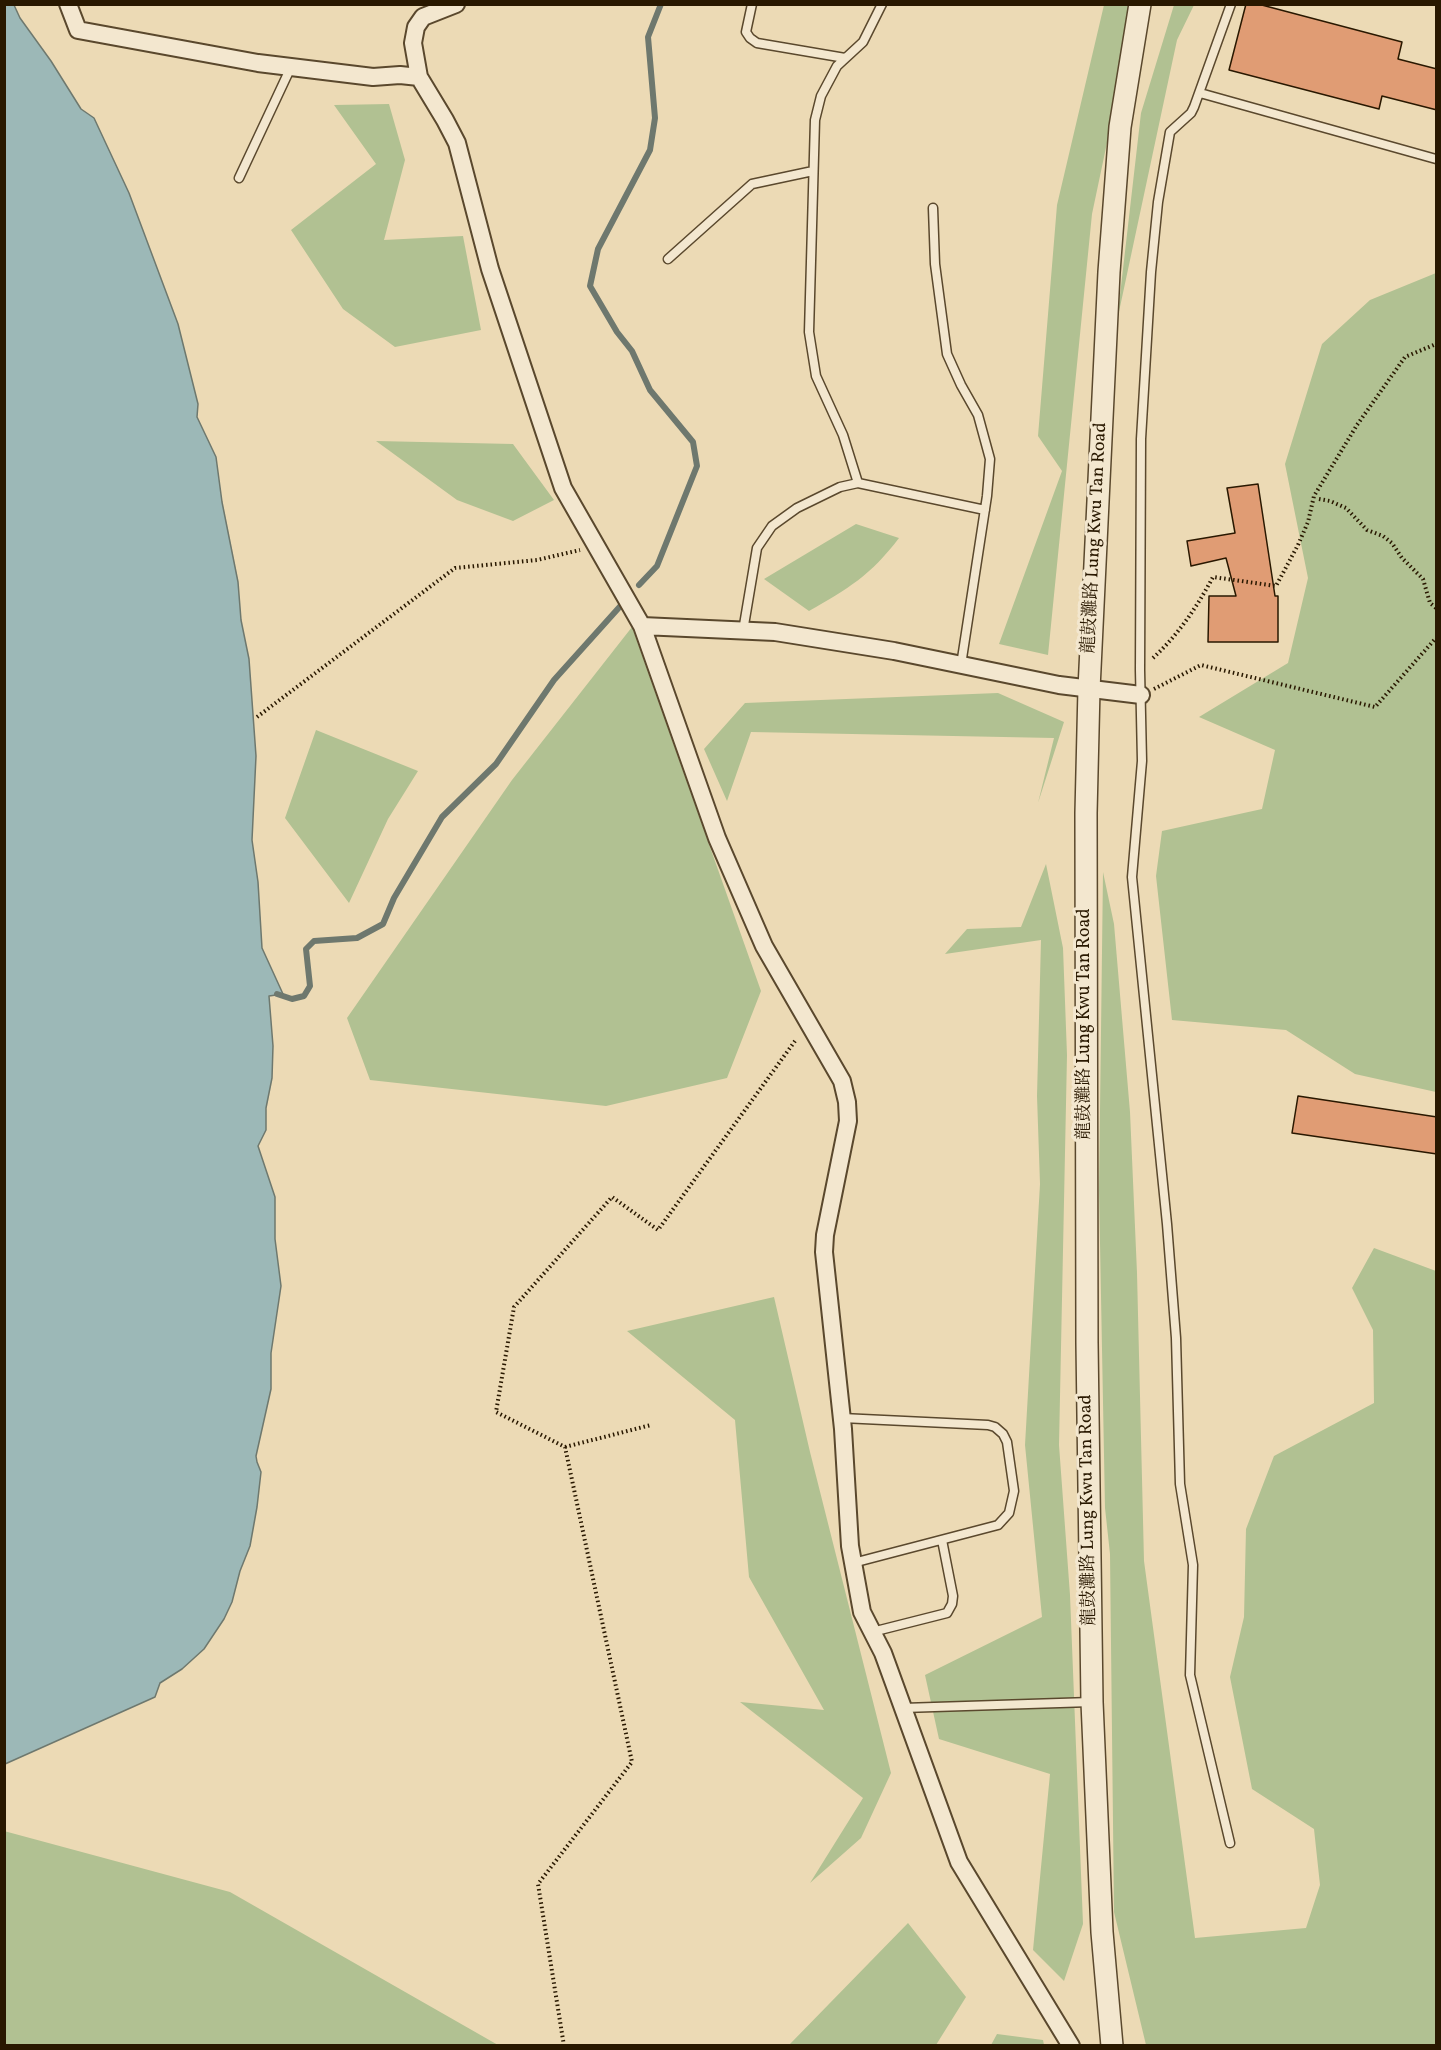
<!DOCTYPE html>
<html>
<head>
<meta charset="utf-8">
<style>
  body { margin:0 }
  #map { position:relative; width:1441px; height:2050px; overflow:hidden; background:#ecdab5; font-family:Vollkorn,serif }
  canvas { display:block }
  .frame { position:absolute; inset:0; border:6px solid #291800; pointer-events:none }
</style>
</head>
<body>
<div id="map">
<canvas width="1441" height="2050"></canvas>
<div class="frame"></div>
</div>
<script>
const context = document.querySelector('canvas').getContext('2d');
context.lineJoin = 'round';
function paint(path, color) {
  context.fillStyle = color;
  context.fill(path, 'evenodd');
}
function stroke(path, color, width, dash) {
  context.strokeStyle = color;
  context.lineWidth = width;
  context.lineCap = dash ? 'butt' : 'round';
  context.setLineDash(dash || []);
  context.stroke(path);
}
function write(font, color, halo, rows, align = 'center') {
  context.font = font + ' Vollkorn,"Noto Serif TC",serif';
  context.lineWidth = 6;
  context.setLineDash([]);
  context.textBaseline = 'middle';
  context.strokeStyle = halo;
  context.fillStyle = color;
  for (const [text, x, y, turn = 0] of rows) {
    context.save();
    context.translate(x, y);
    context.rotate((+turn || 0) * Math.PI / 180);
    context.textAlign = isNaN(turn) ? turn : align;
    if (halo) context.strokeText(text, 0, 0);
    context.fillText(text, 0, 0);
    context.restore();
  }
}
const green = new Path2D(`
  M1104 5H1136L1092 214 1048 655 999 644 1062 471 1038 436 1057 205Z
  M1174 5H1194L1177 40 1117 321 1141 113Z
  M389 104 405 160 384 240 463 236 481 330 395 347 343 309 291 230 376 164 334 105Z
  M1436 273V1092L1355 1074 1286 1030 1172 1020 1156 876 1162 831 1262 809 1275 750 1199 717 1288 663 1308 578 1285 464 1322 344 1370 300Z
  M376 441 513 444 554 500 513 521 457 500Z
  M856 524 899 538C871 575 848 589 809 611L764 579Z
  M632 627 761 991 727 1078 606 1106 370 1080 347 1018 512 780Z
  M998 693 1064 722 1038 803 1054 738 751 732 727 801 704 749 745 703Z
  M316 730 418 771 388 819 349 903 285 818Z
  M1046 864 1063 948 1067 1055 1059 1445 1070 1595 1083 1924 1064 1981 1033 1950 1050 1774 939 1739 925 1675 1042 1617 1025 1445 1040 1184 1037 1096 1041 940 945 954 967 929 1021 927Z
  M1103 872 1114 924 1130 1112 1137 1273 1144 1561 1195 1938 1306 1928 1320 1885 1314 1829 1252 1789 1230 1677 1244 1617 1246 1529 1274 1456 1374 1403 1373 1330 1352 1288 1374 1248 1436 1271V2045H1146L1114 1912 1110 1554 1105 1508 1099 1190Z
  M774 1297 810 1452 891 1773 861 1838 810 1883 863 1798 740 1702 824 1710 749 1577 735 1420 627 1331Z
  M4 1831 230 1892 498 2045H5Z
  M908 1923 966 1997 936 2045H789Z
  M997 2034 1043 2040 1044 2045H991Z`);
const water = new Path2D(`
  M4 5H14L20 18 51 61 81 109 94 118 129 193 178 324 198 404 197 417 216 457 222 502 238 582 241 620 249 659 256 756 252 840 258 882 262 948 283 994 269 996 273 1046 272 1078 266 1108V1130L258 1146 275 1197V1239L281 1286 271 1353V1389L256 1456 257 1462 261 1472 257 1507 250 1546 240 1571 232 1602 224 1619 204 1649 182 1669 160 1683 155 1697 5 1764Z`);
const stream = new Path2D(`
  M639 585 657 566 697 466 693 442 650 390 632 351 617 332 590 286 598 249 650 150 655 118 648 37 661 4
  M277 994 292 999 304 996 310 986 306 949 314 941 357 938 383 924 394 898 442 817 496 764 554 680 624 602`);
const building = new Path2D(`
  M1246 4H1258L1402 42 1398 59 1437 69V110L1382 96 1379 109 1229 70Z
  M1258 484 1275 596H1278V642H1208L1209 596H1236L1226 558 1191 566 1187 541 1235 533 1227 488Z
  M1298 1096 1437 1117V1154L1292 1133Z`);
const path = new Path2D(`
  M1319 499 1330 501 1346 508 1367 530 1383 536 1392 543 1402 558 1423 579 1430 603 1436 608
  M1153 658C1178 635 1197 607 1213 577L1276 586 1298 545 1308 522 1314 496 1357 425 1405 357 1436 344
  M1154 689 1201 665 1375 707 1436 638
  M257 717 455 568 537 560 580 550
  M565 1447 651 1425
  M564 2046 538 1884 632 1762 565 1447 496 1412 514 1307 612 1197 658 1230 795 1041`);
const service = new Path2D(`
  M752 4 746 32 750 38 757 43 845 58
  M1200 93 1436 159
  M239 178 291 67
  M933 208 935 264 947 354 961 385 978 415 990 459 987 496 961 665
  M668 259 752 184 813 171
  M858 483 843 435 816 376 809 332 815 120 821 96 837 66 863 42 882 4
  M743 631 757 548 772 526 797 508 840 487 858 483 985 510
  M842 1418 988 1425 995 1427 1003 1434 1007 1442 1014 1491 1009 1513 998 1525 853 1563
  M872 1632 947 1613 952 1604 953 1596 942 1540
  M903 1708 1091 1702
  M1230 1843 1190 1675 1193 1565 1180 1484 1176 1338 1167 1224 1132 877 1142 761 1140 670 1141 439 1151 272 1158 202 1170 132 1191 113 1194 107 1231 4`);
const minor = new Path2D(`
  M68 4 78 30 258 63 373 77 400 75 419 77
  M456 4 423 17 416 27 413 43 419 77 445 120 457 143 490 269 563 488 642 626 717 838 764 946 842 1081 847 1102 848 1121 825 1235 824 1252 843 1429 850 1546 862 1612 883 1653 959 1862 1071 2046
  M642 626 775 632 894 651 1059 685 1141 695`);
const tertiary = new Path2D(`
  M1112 2046 1102 1932 1092 1702 1087 1343 1086 813 1089 689 1109 272 1120 127 1140 4`);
const streetNames = [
  ["龍鼓灘路 Lung Kwu Tan Road",1096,538,-87],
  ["龍鼓灘路 Lung Kwu Tan Road",1086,1024,-90],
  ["龍鼓灘路 Lung Kwu Tan Road",1089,1510,-91]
];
paint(green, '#b1c192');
paint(water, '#9cb8b7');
stroke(water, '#6e786e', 1.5);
stroke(stream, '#6e786e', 6);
paint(building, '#e09c74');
stroke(building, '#291800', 1.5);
stroke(service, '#5a482d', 11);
stroke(minor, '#5a482d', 20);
stroke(tertiary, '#5a482d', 24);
stroke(path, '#291800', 4, [1.5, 3]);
stroke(service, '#f3e7cf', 8);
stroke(minor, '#f3e7cf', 16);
stroke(tertiary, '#f3e7cf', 21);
write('18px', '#291800', '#f3e7cf', streetNames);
</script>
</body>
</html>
